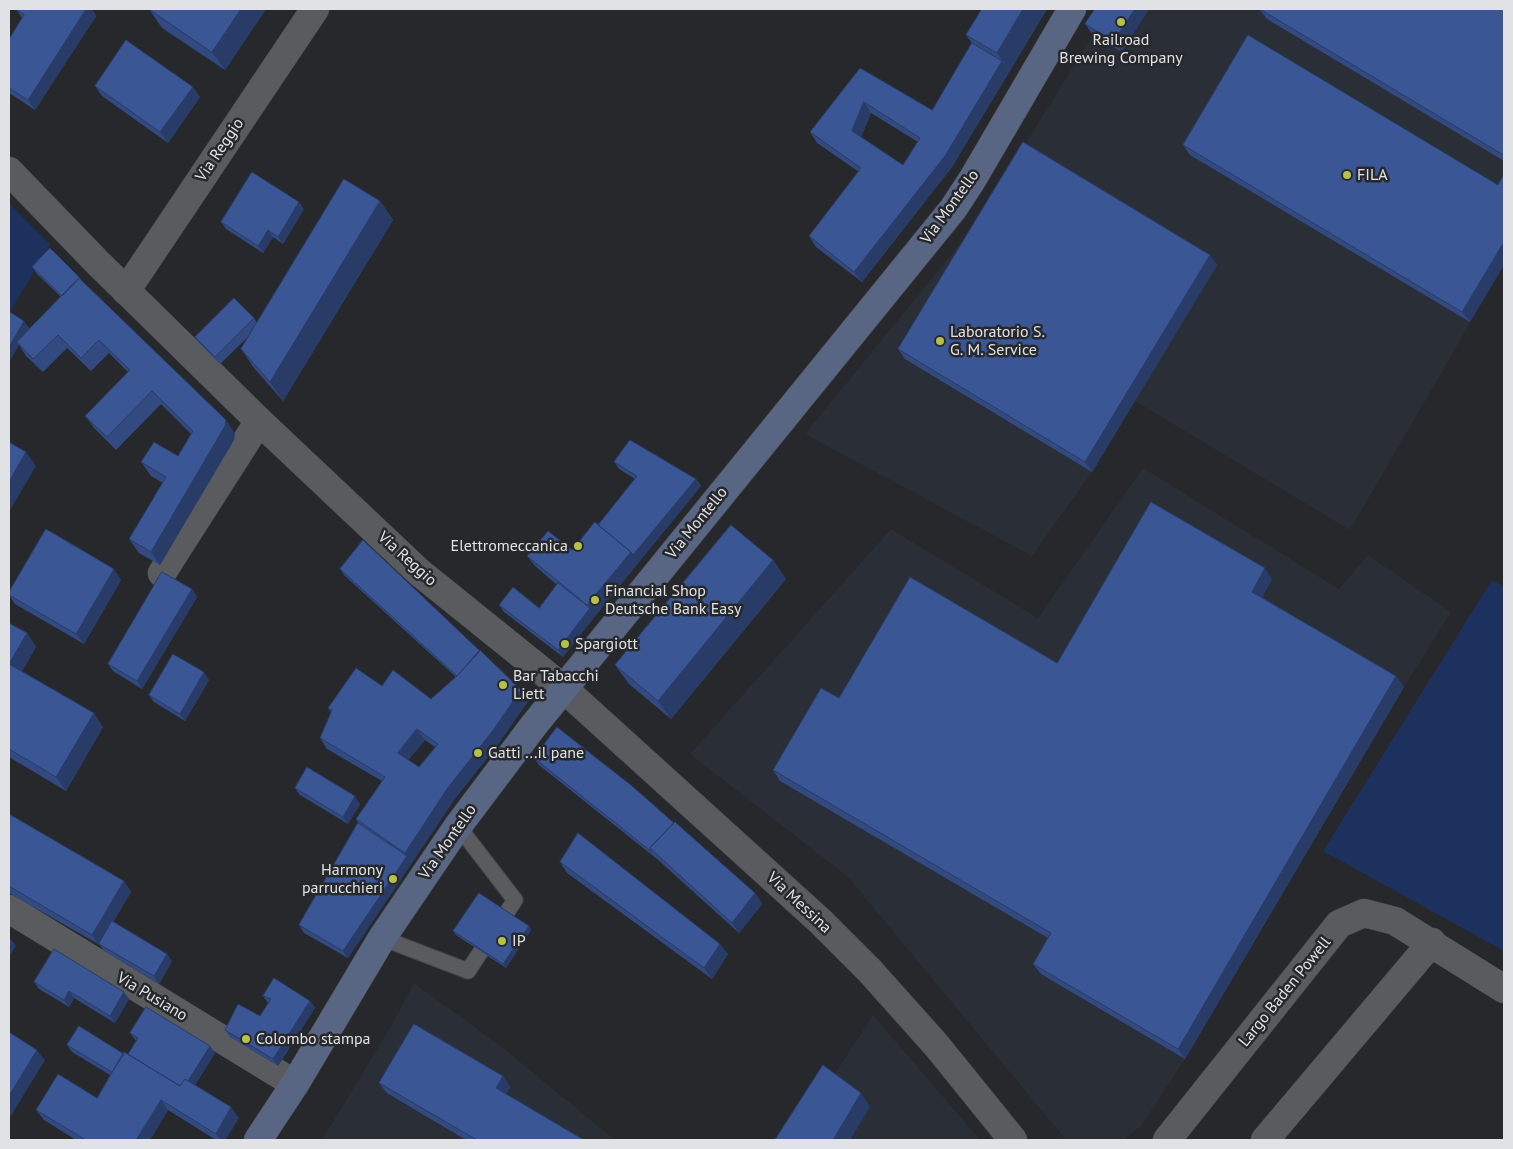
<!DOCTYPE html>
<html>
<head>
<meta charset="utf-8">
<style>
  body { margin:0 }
  #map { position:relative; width:1513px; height:1149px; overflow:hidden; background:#26282b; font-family:"PT Sans",sans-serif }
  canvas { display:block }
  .frame { position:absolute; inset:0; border:10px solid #e1e2e5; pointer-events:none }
</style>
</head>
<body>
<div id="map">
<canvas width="1513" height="1149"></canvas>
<div class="frame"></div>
</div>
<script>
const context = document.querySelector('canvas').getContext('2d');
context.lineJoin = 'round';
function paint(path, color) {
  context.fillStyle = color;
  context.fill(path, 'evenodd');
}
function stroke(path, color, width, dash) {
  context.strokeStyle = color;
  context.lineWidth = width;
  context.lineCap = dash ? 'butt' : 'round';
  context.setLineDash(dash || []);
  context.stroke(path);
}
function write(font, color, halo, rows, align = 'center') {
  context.font = font + ' "PT Sans",sans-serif';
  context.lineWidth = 5;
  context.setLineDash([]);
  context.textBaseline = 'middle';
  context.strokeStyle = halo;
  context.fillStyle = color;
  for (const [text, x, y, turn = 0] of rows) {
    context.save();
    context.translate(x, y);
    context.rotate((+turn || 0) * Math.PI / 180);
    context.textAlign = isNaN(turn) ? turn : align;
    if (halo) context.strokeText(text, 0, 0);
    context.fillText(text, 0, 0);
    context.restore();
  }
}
const built = new Path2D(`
  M1109 9H1504V265L1350 530 1135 401 1092 472 1032 556 805 434 973 228Z
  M1143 468 1339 589 1368 555 1451 612 1404 687 1185 1059 1142 1125 1123 1140H1066L848 877 690 754 891 529 1038 618Z
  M414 983 503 1048 615 1140H322L393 1023Z
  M873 1015 980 1140H792Z`);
const green = new Path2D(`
  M9 203 50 244 9 314Z
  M1492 580 1504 587V951L1323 851Z`);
const lane = new Path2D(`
  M382 938 468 971 515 900 458 826`);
const street = new Path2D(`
  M9 171 97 262 259 421 419 572 563 688 820 921 870 971 937 1046 1013 1140
  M126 291 315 9
  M162 573 259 421
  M9 909 295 1084
  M1167 1140 1339 924 1364 913 1395 921 1504 989
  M1265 1140 1432 942`);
const secondary = new Path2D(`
  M258 1140 295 1084 382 938 458 826 534 725 953 209 972 180 1072 9`);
const wall = new Path2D(`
  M16 9H92L96 16 35 110 9 93V39L22 18Z
  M149 9H266L225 70 162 28Z
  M982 9H1047L952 167 862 282 816 247 809 236 859 172 817 143 810 132 860 68 932 110 972 43 966 35ZM871 113 918 142 903 165 861 137Z
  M1095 9 1122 52 1093 35 1085 24Z
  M1259 9H1504V161L1267 19Z
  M95 86 200 97 168 143 102 96Z
  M1183 145 1498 185 1470 322 1190 155Z
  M380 201 393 220 283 401 254 368 241 349 250 335 220 364 200 344 195 337 254 318 257 323Z
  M304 209 283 244 273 237 263 253 226 229 221 222Z
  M1210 255 1217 265 1092 472 905 359 898 349Z
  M32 267 80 278 84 283 226 420 235 434 234 440 160 565 139 553 129 539 163 483 151 476 141 462 178 456 191 434 161 404 116 450 95 429 85 416 128 372 109 353 91 371 67 348 43 372 26 356 19 345 9 362V314L29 328 27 332 61 297 37 274Z
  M614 462 696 479 701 486 595 616 563 657 504 612 499 605 539 608 557 585 535 566 527 556 572 550 598 525 635 479 619 469Z
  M773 560 786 579 671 719 629 684 615 665Z
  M340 569 529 700 498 744 454 800 348 958 304 933 299 925 358 823 356 819 382 781 327 749 320 738 331 712 328 708 382 686 431 699 456 677 345 576ZM425 740 435 747 419 767 408 760Z
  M1272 579 1262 597 1404 687 1185 1059 1041 974 1033 964 1048 938 780 781 773 770 1057 663Z
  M121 580 84 644 15 604 9 595V592Z
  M192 589 197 597 142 689 113 671 108 664Z
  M9 623 27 633 36 647 22 671 103 727 66 791 9 757Z
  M209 680 185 721 154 702 149 695Z
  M534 758 755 893 762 904 739 933 657 859 539 765Z
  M295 788 360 804 348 824 300 795Z
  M9 814 124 881 131 892 113 922 172 961 159 984 104 951 100 945 9 893Z
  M560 862 728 954 712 979 567 873Z
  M529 926 531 930 506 968 456 935 453 931Z
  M34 982 129 999 115 1023 74 998 69 1007 39 989Z
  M263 996 310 1001 315 1008 278 1066 230 1037 225 1030 260 1016 268 1003Z
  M130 1033 215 1053 195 1085 239 1118 225 1140H216L168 1110 150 1140H76L44 1120 36 1110 97 1098 110 1075 72 1052 67 1045 128 1054 136 1041Z
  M503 1076 510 1087 506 1094 584 1140H466L387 1093 379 1083Z`);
const shadedWall = new Path2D(`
  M86 9H92L96 16 35 110 28 100Z
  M241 9H266L225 70 212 52Z
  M1023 9H1047L1010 71 997 53Z
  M1135 9H1149L1122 52 1114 41Z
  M1002 61 1010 71 952 167 862 282 854 272Z
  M193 87 200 97 168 143 160 132Z
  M864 102 871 113 859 141 852 131Z
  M380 201 393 220 283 401 270 382Z
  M299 202 304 209 283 244 278 237Z
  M268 230 273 237 263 253 258 246Z
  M1504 242V265L1470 322 1462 312Z
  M1210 255 1217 265 1092 472 1085 462Z
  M24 321 29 328 19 345 17 342 19 345 9 362V347Z
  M226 420 235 434 234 440 160 565 151 552Z
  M26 452 36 466 9 512V482Z
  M696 479 701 486 595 616 563 657 558 650 590 608 587 605 631 552Z
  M773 560 786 579 671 719 658 701Z
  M1265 568 1272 579 1259 602 1252 592Z
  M114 569 121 580 84 644 76 634Z
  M192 589 197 597 142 689 137 681Z
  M27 633 36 647 19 677 9 664Z
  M204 672 209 680 185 721 180 714Z
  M1396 676 1404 687 1185 1059 1178 1049Z
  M521 690 529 700 498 744 454 800 348 958 343 951 407 856 405 853 447 789Z
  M94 713 103 727 66 791 56 777Z
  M417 729 425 740 405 764 398 753Z
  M355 796 360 804 348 824 343 817Z
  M124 881 131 892 100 945 99 944V946L92 935Z
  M755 893 762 904 739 933 732 923Z
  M529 926 531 930 506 968 503 964Z
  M11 939 16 946 9 957V942Z
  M720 944 728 954 712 979 704 968Z
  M167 954 172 961 159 984 154 976Z
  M69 991 74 998 69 1007 64 1000Z
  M124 992 129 999 115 1023 110 1016Z
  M310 1001 315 1008 278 1066 273 1059Z
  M210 1046 215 1053 187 1097 182 1090Z
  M37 1050 45 1060 9 1119V1096Z
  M503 1076 510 1087 503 1099 496 1088Z
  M861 1093 870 1107 850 1140H833Z
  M161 1100 168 1110 150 1140H136Z
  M231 1107 239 1118 225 1140H220L216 1134Z`);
const building = new Path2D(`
  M16 9H86L28 100 9 88V39L24 15Z
  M149 9H241L212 52Z
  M982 9H1023L997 53 966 35Z
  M1095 9H1135L1114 41 1085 24Z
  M1260 9H1504V155Z
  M1248 35 1498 185 1504 174V242L1462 312 1183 145Z
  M126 40 193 87 160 132 95 86Z
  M972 43 1002 61 945 156 854 272 809 236 861 168 810 132 860 68 932 110ZM864 102 920 138 903 165 852 131Z
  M1023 142 1210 255 1085 462 898 349Z
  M252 172 299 202 278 237 268 230 258 246 221 222Z
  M344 179 380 201 270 382 241 349Z
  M50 248 80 278 62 296 32 267Z
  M79 278 226 420 225 426 151 552 129 539 166 477 141 462 154 442 178 456 193 431 152 391 107 437 85 416 130 370 99 340 81 358 58 335 33 359 17 342Z
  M234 298 254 318 215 357 195 337Z
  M10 312 24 321 9 347V314Z
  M630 440 696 479 633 555 631 552 598 525 637 476 614 462Z
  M9 442 26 452 9 482Z
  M1151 502 1265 568 1252 592 1396 676 1178 1049 1033 964 1051 933 773 770 821 688 839 698 910 577 1057 663Z
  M595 522 631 552 587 605 527 556 548 531 572 550Z
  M731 525 773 560 658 701 615 665Z
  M46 529 114 569 76 634 9 595V592Z
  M363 540 480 651 457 676 340 569Z
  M162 572 192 589 137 681 108 664Z
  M558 583 590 608 558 650 499 605 513 587 539 608Z
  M9 623 27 633 9 664 94 713 56 777 9 749Z
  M480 650 521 690 491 733 447 789 405 853 356 819 385 777 320 738 332 710 328 708 356 668 382 686 393 670 431 699 458 675ZM417 729 438 744 419 767 398 753Z
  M173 654 204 672 180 714 149 695Z
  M557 727 632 786 674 823 650 848 652 852 534 758Z
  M307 767 355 796 343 817 295 788Z
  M9 814 124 881 92 935 9 886Z
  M675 822 755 893 732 923 650 848Z
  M358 823 407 856 343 951 299 925Z
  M578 833 720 944 704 968 560 862Z
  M479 893 529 926 503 964 453 931Z
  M112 921 167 954 154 976 99 944Z
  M54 949 124 992 110 1016 69 991 64 1000 34 982Z
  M274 978 310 1001 273 1059 225 1030 238 1004 260 1016 271 999 263 996Z
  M146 1007 210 1046 188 1081 185 1079 180 1086 128 1054 138 1038 130 1033Z
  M414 1024 503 1076 496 1088 584 1140H544L542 1139V1140H477L379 1083Z
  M79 1026 124 1054 112 1072 67 1045Z
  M9 1032 37 1050 9 1096Z
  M124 1052 180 1086 185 1079 231 1107 216 1134 161 1100 136 1140H86L36 1110 58 1074 97 1098Z
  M823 1065 861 1093 833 1140H775Z`);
const markers = [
  [1121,22,5,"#b5c249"],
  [1347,175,5,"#b5c249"],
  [940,341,5,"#b5c249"],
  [578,546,5,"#b5c249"],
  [595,600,5,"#b5c249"],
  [565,644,5,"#b5c249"],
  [503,685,5,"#b5c249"],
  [478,753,5,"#b5c249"],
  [393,879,5,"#b5c249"],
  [502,941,5,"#b5c249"],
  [246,1039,5,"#b5c249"]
];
const poiNames = [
  ["Railroad",1121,40,"center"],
  ["Brewing Company",1121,58,"center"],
  ["FILA",1357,175],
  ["Laboratorio S.",950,332],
  ["G. M. Service",950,350],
  ["Elettromeccanica",568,546,"right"],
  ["Financial Shop",605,591],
  ["Deutsche Bank Easy",605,609],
  ["Spargiott",575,644],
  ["Bar Tabacchi",513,676],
  ["Liett",513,694],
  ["Gatti ...il pane",488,753],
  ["Harmony",383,870,"right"],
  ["parrucchieri",383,888,"right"],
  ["IP",512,941],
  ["Colombo stampa",256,1039]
];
const streetNames = [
  ["Via Reggio",220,150,-56],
  ["Via Montello",950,207,-54],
  ["Via Montello",697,523,-51],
  ["Via Reggio",407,559,42],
  ["Via Montello",448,842,-55],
  ["Via Messina",799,903,43],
  ["Largo Baden Powell",1285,992,-51],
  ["Via Pusiano",152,997,31]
];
paint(built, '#2a2e37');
paint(green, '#1d315e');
stroke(lane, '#46474a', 17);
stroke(street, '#46474a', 29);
stroke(secondary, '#46474a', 29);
stroke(lane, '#595b5f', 15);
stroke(street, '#595b5f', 28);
stroke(secondary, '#586583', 28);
paint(wall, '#324a80');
paint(shadedWall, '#293c68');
paint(building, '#3a5695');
stroke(building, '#293c68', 1);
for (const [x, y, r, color] of markers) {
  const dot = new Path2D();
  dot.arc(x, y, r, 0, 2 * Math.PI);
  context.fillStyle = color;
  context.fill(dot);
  stroke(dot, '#26282b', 2);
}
write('16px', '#e1e2e5', '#26282b', poiNames, 'left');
write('16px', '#e1e2e5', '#26282b', streetNames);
</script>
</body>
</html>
